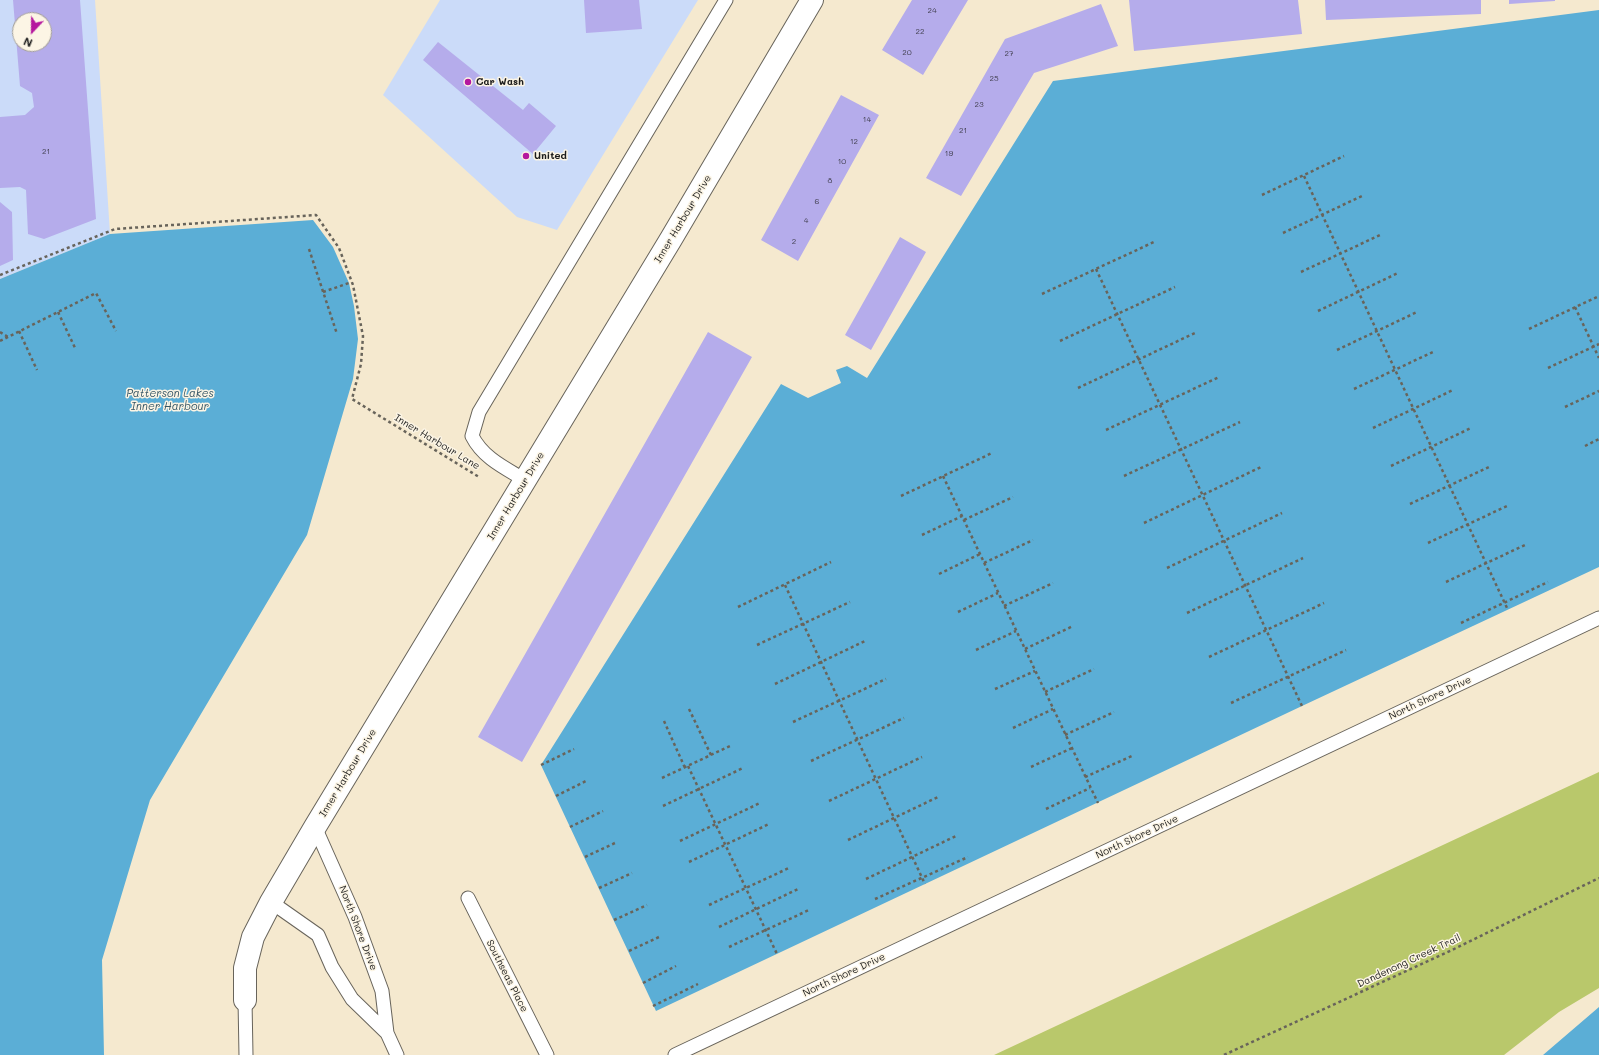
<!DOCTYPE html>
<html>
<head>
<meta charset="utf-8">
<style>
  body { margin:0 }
  #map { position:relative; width:1599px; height:1055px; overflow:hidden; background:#f5e9cf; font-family:Mali,sans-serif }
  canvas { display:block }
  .north { position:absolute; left:12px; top:12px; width:40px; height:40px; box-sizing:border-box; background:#fcf5e5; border:1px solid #a29e95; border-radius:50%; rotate:202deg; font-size:11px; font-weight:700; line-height:16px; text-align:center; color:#1c1c1c }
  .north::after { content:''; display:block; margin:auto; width:14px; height:18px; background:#b5179e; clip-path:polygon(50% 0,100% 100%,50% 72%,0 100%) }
</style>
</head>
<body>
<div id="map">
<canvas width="1599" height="1055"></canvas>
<div class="north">N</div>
</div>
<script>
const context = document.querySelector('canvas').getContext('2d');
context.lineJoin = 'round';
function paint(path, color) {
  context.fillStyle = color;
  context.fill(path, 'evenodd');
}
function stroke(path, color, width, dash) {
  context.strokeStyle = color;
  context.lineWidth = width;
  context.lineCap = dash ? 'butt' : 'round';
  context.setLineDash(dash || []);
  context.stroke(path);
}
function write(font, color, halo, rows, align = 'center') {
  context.font = font + ' Mali,sans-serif';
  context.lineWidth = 3;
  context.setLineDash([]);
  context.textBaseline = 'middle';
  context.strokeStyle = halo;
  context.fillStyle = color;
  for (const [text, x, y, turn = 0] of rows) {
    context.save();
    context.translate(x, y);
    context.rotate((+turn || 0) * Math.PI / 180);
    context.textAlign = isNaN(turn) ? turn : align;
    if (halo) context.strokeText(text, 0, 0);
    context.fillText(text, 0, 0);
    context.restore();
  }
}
const built = new Path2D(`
  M0 0H95L110 234 0 279ZM20 20H44V44H20Z
  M440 0H698L557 230 517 217 383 95Z`);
const green = new Path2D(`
  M1599 772V988L1559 1012 1504 1055H994Z`);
const water = new Path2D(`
  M1599 10V567L1302 706 656 1011 541 765 781 384 808 398 841 383 836 370 847 366 867 378 1053 81Z
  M313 220 333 247 349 283 354 306 358 339 353 379 307 535 150 800 102 960 104 1055H0V279L110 234Z
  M1599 1007V1055H1543Z`);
const building = new Path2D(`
  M13 0H80L96 219 44 239 28 234 26 190 20 187 0 188V117L25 115 34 107 32 93 20 86ZM20 20H44V44H20Z
  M584 0H639L642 29 586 33Z
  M912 0H968L923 75 882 50Z
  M1129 0H1298L1302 34 1134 51Z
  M1325 0H1481V14L1326 20Z
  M1509 0H1555V1L1509 4Z
  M1101 4 1118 46 1034 73 961 196 926 178 1005 39Z
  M438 42 523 110 529 103 556 126 533 154 423 60Z
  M841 95 879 115 798 261 761 240Z
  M0 202 12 212 13 260 0 266Z
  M900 237 926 252 871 350 845 335Z
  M708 332 752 357 522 762 478 737Z`);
const path = new Path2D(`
  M1304 176 1508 610
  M1262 195 1344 156
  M1283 233 1362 196
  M309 249 337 334
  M1096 269 1302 706
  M1301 272 1380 235
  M0 275 115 229 316 215 339 248 353 285 363 336 361 364 352 399 479 477
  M323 292 349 283
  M1042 294 1154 242
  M1575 307 1599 358
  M1318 311 1398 273
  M58 312 76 350
  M1529 329 1599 296
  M19 331 37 370
  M0 332 8 337
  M0 341 96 293 116 331
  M1060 341 1175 287
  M1337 350 1417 312
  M1548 368 1599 344
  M1078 388 1197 332
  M1354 389 1435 351
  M1565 407 1599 391
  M1373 428 1453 390
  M1106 430 1219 377
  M1585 446 1599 439
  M1391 466 1471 428
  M943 476 1098 803
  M1124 476 1240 422
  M901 496 992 453
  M1410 504 1489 467
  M964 520 1013 497
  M1144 523 1261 467
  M922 535 962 516
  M1428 543 1507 506
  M984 563 1033 540
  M1167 568 1282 513
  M939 574 980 554
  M1446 582 1525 545
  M785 585 925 884
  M1004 606 1053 583
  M738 607 831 562
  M958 612 998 593
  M1187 613 1303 558
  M1461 623 1548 582
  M757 645 850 602
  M1025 649 1073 626
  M976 650 1016 631
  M1209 657 1324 603
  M775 684 867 640
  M995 689 1035 671
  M1045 692 1094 669
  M1231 703 1346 650
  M689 709 711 755
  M664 721 685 768
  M793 722 886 679
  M1013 728 1053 709
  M1065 735 1114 712
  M811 761 904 718
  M541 765 574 749
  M688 766 777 954
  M1031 767 1072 748
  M1085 777 1134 755
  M662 778 732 745
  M556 796 588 780
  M829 801 922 757
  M663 806 743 768
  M1046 809 1090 788
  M570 827 603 811
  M848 840 940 796
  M680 841 760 803
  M585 857 617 842
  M689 862 769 824
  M866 879 958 835
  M599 888 632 873
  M875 899 968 857
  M709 905 789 868
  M614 920 647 905
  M719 927 800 888
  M729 947 809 910
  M629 951 661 936
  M643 983 676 966
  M653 1006 698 984
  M1224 1055 1452 950 1599 878`);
const service = new Path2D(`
  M525 480C505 468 483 458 472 436L479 412 726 0
  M315 827 355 917 382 991 387 1033 397 1055
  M468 898 547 1055
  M271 902 318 935 332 967 352 999 387 1033
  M245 1000 246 1055
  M675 1055 1599 618`);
const minor = new Path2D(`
  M245 1000V968L253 937 271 902 315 827 671 239 812 0`);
const markers = [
  [468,82,4,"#b5179e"],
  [526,156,4,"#b5179e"]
];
const numberNames = [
  ["24",932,11],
  ["22",920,32],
  ["20",907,53],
  ["27",1009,54],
  ["25",994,79],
  ["23",979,105],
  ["14",867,120],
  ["21",963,131],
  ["12",854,142],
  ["21",46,152],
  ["19",949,154],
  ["10",842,162],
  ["8",830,181],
  ["6",817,202],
  ["4",806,221],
  ["2",794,242]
];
const poiNames = [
  ["Car Wash",476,82],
  ["United",534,156]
];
const streetNames = [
  ["Inner Harbour Drive",683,219,-59],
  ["Inner Harbour Lane",437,442,31],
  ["Inner Harbour Drive",516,496,-59],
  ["North Shore Drive",1430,698,-25],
  ["Inner Harbour Drive",348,773,-59],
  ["North Shore Drive",1137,837,-25],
  ["North Shore Drive",358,928,69],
  ["Dandenong Creek Trail",1409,961,-25],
  ["North Shore Drive",844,975,-25],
  ["Southseas Place",507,976,63]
];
const waterNames = [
  ["Patterson Lakes",170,394],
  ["Inner Harbour",170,407]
];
paint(built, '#cbdbf9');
paint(green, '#b9c86b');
paint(water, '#5baed6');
paint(building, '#b5aceb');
stroke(service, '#68645b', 15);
stroke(minor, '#68645b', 24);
stroke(path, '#68645b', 2.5, [3, 3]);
stroke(service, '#fff', 13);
stroke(minor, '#fff', 22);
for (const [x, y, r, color] of markers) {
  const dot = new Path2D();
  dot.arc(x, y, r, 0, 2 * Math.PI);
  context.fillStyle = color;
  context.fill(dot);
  stroke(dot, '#fcf5e5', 1.5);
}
write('8px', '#424050', null, numberNames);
write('bold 10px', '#1c1c1c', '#fcf5e5', poiNames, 'left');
write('10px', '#1c1c1c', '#fcf5e5', streetNames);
write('italic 11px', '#355666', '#fcf5e5', waterNames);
</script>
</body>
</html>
